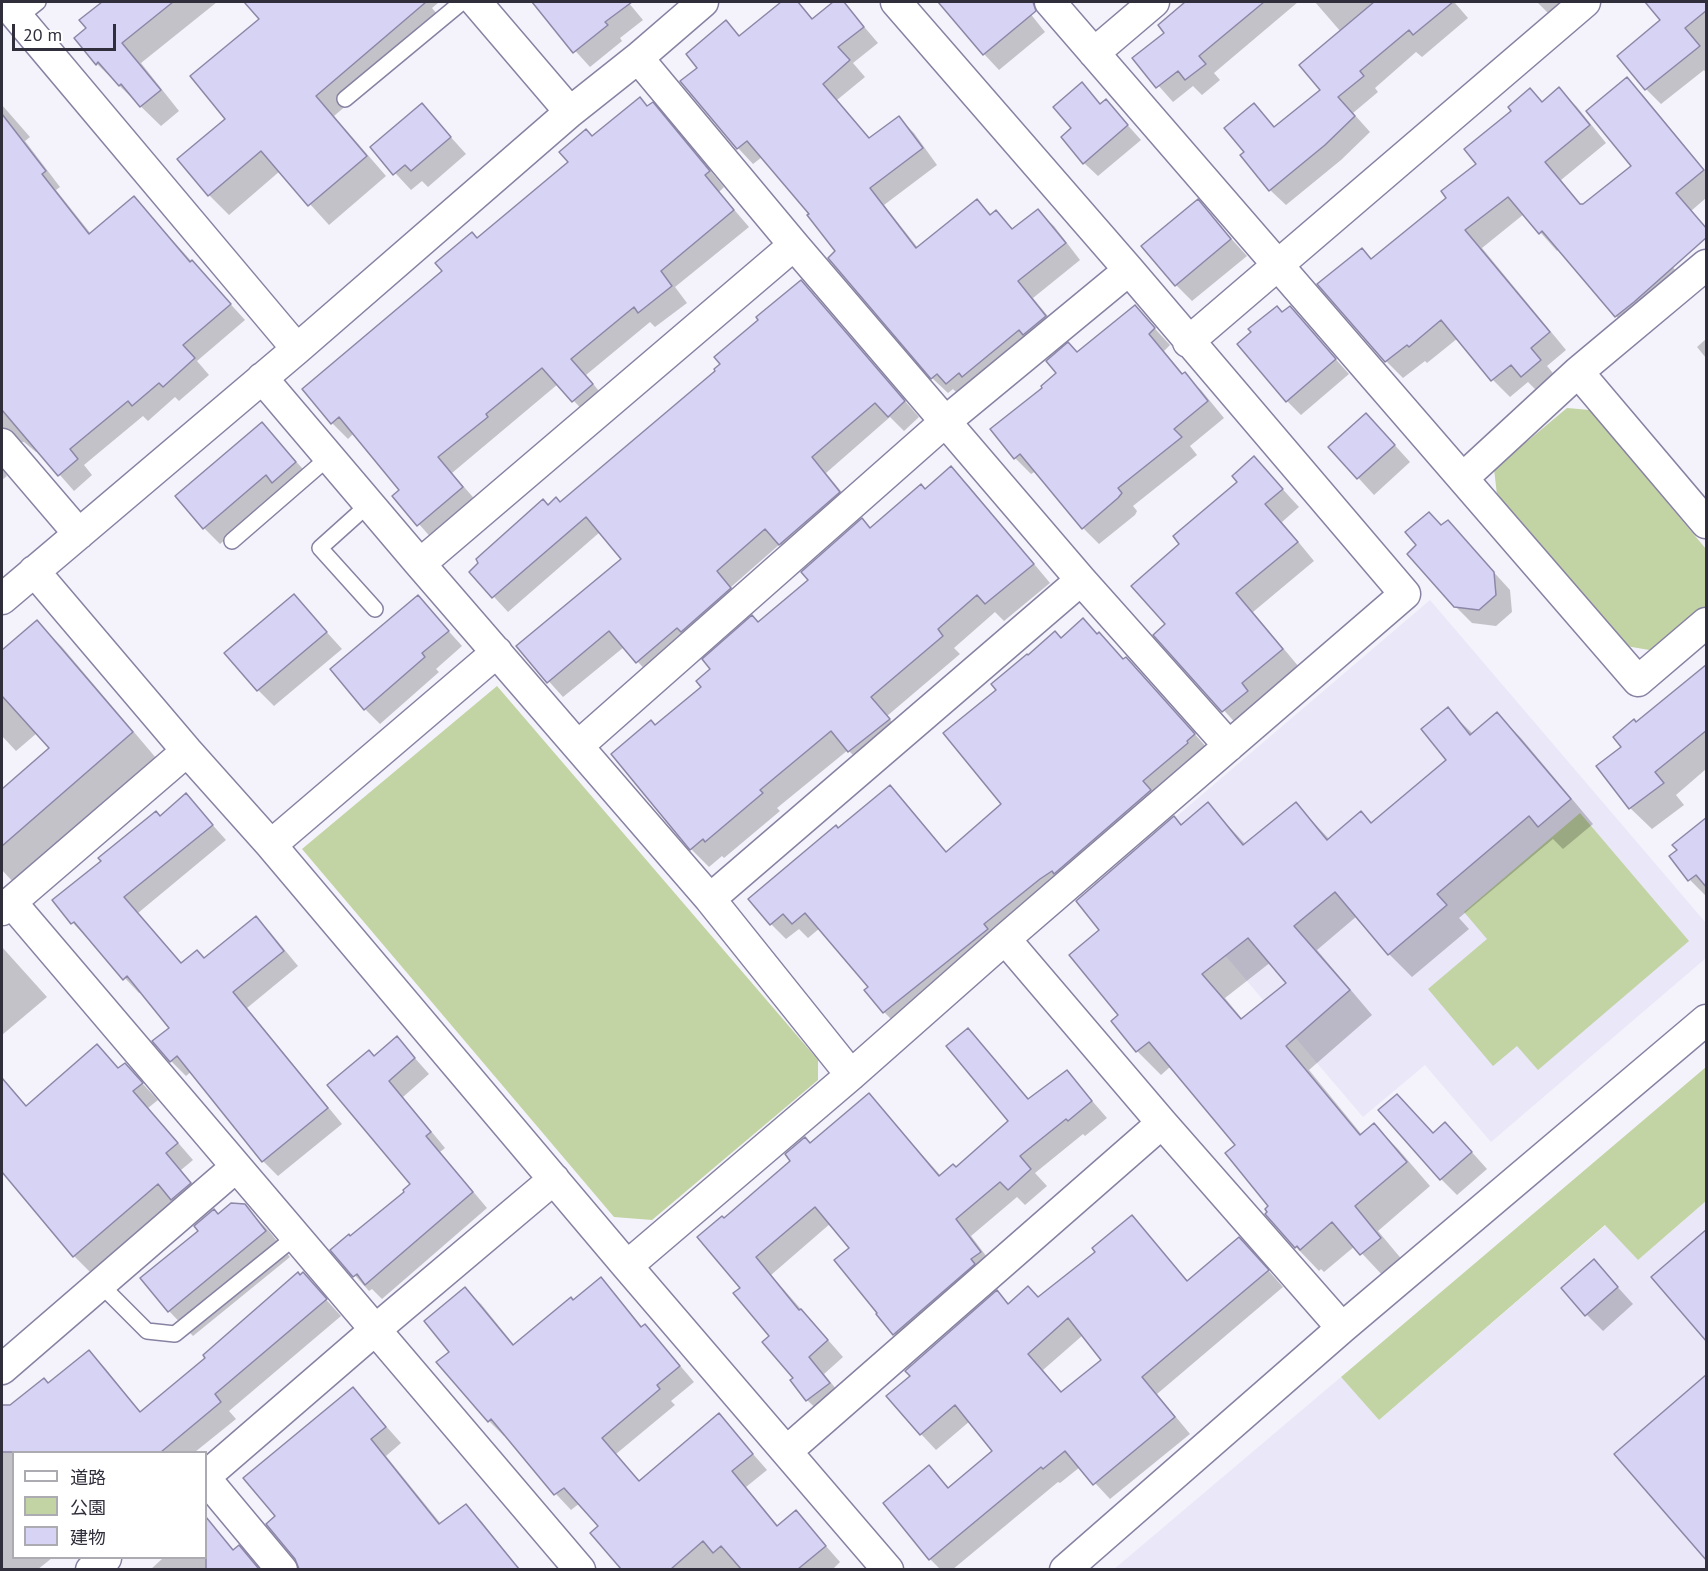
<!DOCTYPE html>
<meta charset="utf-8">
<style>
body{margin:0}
#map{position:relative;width:1708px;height:1571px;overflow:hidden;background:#f4f3fb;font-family:"PT Sans","Noto Sans JP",sans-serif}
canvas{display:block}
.frame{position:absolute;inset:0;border:3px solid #302e3b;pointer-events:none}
.legend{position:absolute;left:12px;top:1451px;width:195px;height:108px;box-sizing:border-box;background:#fff;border:2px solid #acabb1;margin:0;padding:8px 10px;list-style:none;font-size:18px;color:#302e3b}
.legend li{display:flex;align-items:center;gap:12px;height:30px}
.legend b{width:30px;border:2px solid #acabb1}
.scale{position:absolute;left:12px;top:24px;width:104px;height:27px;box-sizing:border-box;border:3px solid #302e3b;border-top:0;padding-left:8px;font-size:18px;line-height:21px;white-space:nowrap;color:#302e3b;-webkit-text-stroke:4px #fff;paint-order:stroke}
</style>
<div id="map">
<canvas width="1708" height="1571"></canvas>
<div class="frame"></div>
<ul class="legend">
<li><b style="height:8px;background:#fff"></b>道路</li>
<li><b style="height:16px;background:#c2d4a3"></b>公園</li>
<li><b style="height:16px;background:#d7d3f5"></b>建物</li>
</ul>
<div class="scale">20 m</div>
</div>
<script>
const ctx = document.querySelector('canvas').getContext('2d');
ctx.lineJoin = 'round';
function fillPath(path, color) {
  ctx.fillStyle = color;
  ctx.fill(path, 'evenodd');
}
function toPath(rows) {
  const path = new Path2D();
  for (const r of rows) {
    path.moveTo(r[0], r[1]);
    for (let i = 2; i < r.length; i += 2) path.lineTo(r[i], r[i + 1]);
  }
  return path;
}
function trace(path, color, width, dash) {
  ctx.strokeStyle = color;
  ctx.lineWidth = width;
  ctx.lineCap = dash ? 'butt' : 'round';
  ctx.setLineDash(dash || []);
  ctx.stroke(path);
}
fillPath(toPath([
 [1430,600,1706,923,1706,958,1491,1142,1425,1065,1363,1117,1136,851],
 [1706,1201,1706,1569,1113,1570,1341,1377,1379,1420,1606,1225,1638,1260]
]), '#e9e7f8');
fillPath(toPath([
 [1567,408,1590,410,1706,549,1706,609,1655,651,1626,646,1497,495,1494,469],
 [497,686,818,1060,818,1080,652,1220,614,1217,302,849],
 [1580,813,1689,941,1538,1070,1517,1046,1493,1066,1428,989,1487,939,1464,912],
 [1706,1067,1706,1201,1638,1260,1605,1225,1379,1420,1341,1377]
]), '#c2d4a3');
fillPath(toPath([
 [104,2,217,2,141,63,179,111,161,126,97,64,88,28,81,20],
 [246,2,299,2,315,20,338,2,438,3,432,8,444,22,334,116,386,176,329,225,280,171,229,215,209,195,180,160,227,120,261,20],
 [531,2,628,2,643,20,620,38,622,41,590,67],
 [783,2,797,2,813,19,835,2,843,2,878,43,853,63,865,77,837,100,870,139,899,118,914,133,937,165,884,205,918,248,977,201,992,215,996,212,1014,230,1038,211,1054,226,1080,260,1033,298,1061,332,963,399,953,389,948,393,932,378,811,214,762,157,753,164,738,148,726,22,741,37],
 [940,2,1021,2,1045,32,999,70,984,54],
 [1199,2,1298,2,1214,73,1220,80,1202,95,1193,86,1173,102,1134,58,1166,33],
 [1315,2,1457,2,1455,3,1468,18,1422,57,1416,52,1375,88,1378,92,1353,113,1370,132,1341,160,1286,205,1270,190,1246,152,1254,105,1275,128,1322,90,1341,32],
 [1537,2,1573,2,1553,18],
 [1647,2,1706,2,1706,73,1704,70,1661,104,1646,89,1662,21],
 [1627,79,1643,95,1706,172,1706,198,1691,211,1675,194],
 [1082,84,1101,105,1106,101,1141,140,1098,176,1084,163,1073,129],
 [1559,89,1577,107,1606,143,1561,180,1582,206,1623,205,1688,286,1633,333,1616,316,1559,249,1557,251,1524,214,1482,248,1566,350,1547,366,1557,378,1539,393,1528,382,1510,397,1493,380,1458,338,1427,363,1425,361,1403,378,1386,361,1372,260,1448,198,1478,164],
 [652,104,668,120,724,187,719,192,749,227,675,287,687,303,655,327,650,322,586,375,607,401,589,417,558,384,452,473,478,503,434,541,394,496,401,491,354,433,348,439,332,423,444,271,478,239,570,162,592,137],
 [2,105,30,137,25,141,60,187,56,190,91,234,134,198,245,320,197,361,209,375,179,401,175,397,148,421,143,416,84,465,92,475,74,491,38,450,36,452,24,442,15,442,2,452],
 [422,105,466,154,428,187,422,181,411,190,372,148],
 [1197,201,1247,256,1192,301,1176,285],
 [801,282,919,417,904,431,890,417,826,473,854,507,795,559,780,544,731,587,745,604,652,677,624,647,563,697,518,647,623,559,600,532,508,612,471,572,548,506,561,504,717,371,760,320],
 [1135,307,1170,345,1164,351,1183,374,1201,390,1224,418,1190,446,1197,455,1133,506,1137,511,1135,515,1099,544,1083,528,1036,471,1031,474,1015,458,1044,388,1078,354],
 [1290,308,1349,374,1301,415,1287,401,1283,314],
 [1706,339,1706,358,1697,347],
 [262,424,312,479,283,491,220,544,204,528],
 [1382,431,1410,462,1374,495,1330,447],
 [1254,458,1299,507,1282,522,1314,561,1253,612,1299,667,1241,729,1155,635,1167,624,1181,544,1239,482],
 [2,466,7,476,2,480],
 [951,468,969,486,1050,583,1004,621,995,612,954,648,960,654,887,716,906,738,867,769,848,750,777,808,780,811,724,858,722,856,709,867,691,849,656,727,703,687,759,624,871,529,926,490],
 [1448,522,1510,590,1512,612,1496,626,1472,623,1455,606,1441,527],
 [294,596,342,649,274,706,258,690],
 [418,597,462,646,436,669,439,672,380,724,365,709],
 [37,622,62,647,156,758,13,882,2,870,2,791,51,749,37,733,16,751,2,736,2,652],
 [1099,634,1124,660,1126,659,1141,674,1209,750,899,1027,884,1012,870,987,820,928,808,938,799,929,786,939,771,924,839,829,890,787,905,802,947,853,1003,805,1061,639],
 [1706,666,1706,769,1676,795,1684,805,1652,829,1630,808,1637,724],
 [1447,709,1473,734,1497,714,1521,738,1593,824,1563,849,1553,839,1459,918,1469,929,1412,977,1389,954,1357,916,1317,950,1372,1015,1309,1070,1362,1135,1374,1125,1398,1149,1430,1186,1378,1231,1404,1262,1385,1278,1355,1246,1324,1272,1321,1269,1319,1271,1296,1247,1267,1215,1271,1206,1237,1145,1171,1066,1161,1075,1137,1051,1113,1021,1120,1015,1101,930,1181,826,1208,804,1246,845,1296,804,1330,840,1372,824,1448,760],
 [1271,962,1288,983,1243,1020,1225,998],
 [186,795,226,840,138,913,182,964,204,959,256,918,270,932,298,966,247,1008,342,1124,278,1176,263,1161,192,1071,186,1076,171,1061,172,1028,142,991,139,993,73,923,160,818],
 [1706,819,1706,896,1690,880,1671,857],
 [2,947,47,997,2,1035],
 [968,1030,1030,1100,1067,1072,1107,1118,1085,1136,1083,1134,1035,1173,1047,1186,1025,1205,1017,1197,971,1236,996,1269,910,1350,878,1314,852,1248,831,1223,771,1275,843,1357,824,1374,845,1400,824,1416,807,1400,792,1380,795,1379,742,1288,724,1220,869,1095,941,1176,956,1168,1010,1121],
 [397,1038,429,1074,403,1097,445,1148,440,1152,487,1208,382,1299,372,1289,369,1291,332,1250,350,1238,406,1192,412,1185,374,1058],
 [97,1046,119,1069,125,1065,158,1100,148,1108,193,1160,181,1170,206,1200,188,1215,174,1200,90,1272,74,1256,2,1170,2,1077,27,1107],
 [1434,1135,1461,1140,1487,1169,1457,1195,1441,1179],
 [244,1206,269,1231,290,1257,193,1336,169,1311,218,1216],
 [1132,1217,1188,1281,1254,1254,1283,1287,1157,1394,1190,1434,1110,1499,1080,1467,1060,1483,1058,1482,952,1570,941,1570,930,1559,929,1467,949,1488,994,1452,970,1421,936,1450,921,1434,912,1376,997,1292,1009,1305,1039,1299,1097,1252],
 [1083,1335,1103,1360,1062,1393,1043,1370],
 [1594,1261,1633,1304,1603,1331,1586,1314],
 [303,1274,341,1316,229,1411,236,1419,195,1452,14,1452,14,1558,52,1558,37,1570,2,1570,2,1413,44,1380,49,1385,89,1352,105,1368,141,1413],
 [601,1279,616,1295,643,1328,645,1327,660,1342,694,1382,671,1401,675,1405,616,1454,640,1482,719,1415,767,1470,746,1487,779,1527,796,1512,840,1562,832,1570,623,1570,592,1534,600,1526,580,1503,571,1510,556,1494,506,1435,504,1436,489,1421,451,1352,465,1289,481,1304,515,1346],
 [353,1389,401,1443,386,1456,441,1524,466,1506,482,1522,520,1570,300,1570,277,1516],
 [206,1519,234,1551,239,1547,260,1570,150,1570,163,1558,206,1558]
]), '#0003');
const building = toPath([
 [102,2,173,2,122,43,161,90,140,107,121,84,119,86,98,62,96,65,74,38,86,28,79,20,102,2],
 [244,2,426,2,316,96,367,156,308,206,261,151,208,196,177,159,225,119,190,76,259,19,244,2],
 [532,2,632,2,605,22,608,25,573,53,532,2],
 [781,2,798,2,812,19,833,2,844,2,864,27,838,47,850,60,823,84,869,138,899,116,923,148,870,188,916,248,977,199,990,215,996,210,1012,229,1038,209,1066,243,1018,281,1046,316,1023,335,1019,330,962,377,959,373,946,384,937,374,931,379,828,258,835,251,807,215,809,214,747,141,737,149,680,81,697,68,686,54,726,20,739,36,781,2],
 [938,2,1033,2,1036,11,983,55,938,2],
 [1185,2,1264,2,1199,56,1206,64,1185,80,1178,71,1156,88,1132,58,1164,33,1158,25,1185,2],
 [1374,2,1453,2,1413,35,1409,30,1360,71,1364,76,1338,97,1355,116,1325,145,1269,191,1240,155,1244,152,1224,128,1254,103,1274,127,1320,90,1299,65,1374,2],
 [1645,2,1707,2,1707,10,1685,28,1700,46,1645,90,1617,56,1660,20,1645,2],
 [1627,77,1704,170,1676,193,1707,229,1707,237,1634,302,1615,317,1542,231,1539,234,1508,197,1465,230,1550,332,1531,348,1541,360,1521,377,1511,365,1491,381,1441,320,1409,347,1407,345,1385,362,1317,284,1362,248,1371,259,1446,198,1441,191,1476,164,1464,149,1511,111,1508,107,1530,88,1542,102,1559,87,1590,125,1545,162,1580,204,1583,204,1631,166,1586,111,1627,77],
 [1082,82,1100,104,1106,99,1128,125,1083,164,1061,137,1071,128,1053,107,1082,82],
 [640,97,647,106,653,102,710,171,705,175,734,210,661,271,672,286,638,313,634,307,571,359,593,384,572,402,542,368,486,414,488,417,438,457,463,487,417,526,392,496,399,490,339,417,331,424,302,389,442,271,435,263,472,232,477,238,568,162,559,152,586,129,592,136,640,97],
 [422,103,451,137,411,171,405,165,393,175,370,147,422,103],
 [2,114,46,171,42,174,89,234,134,196,190,262,192,260,231,304,183,345,195,358,163,387,159,383,132,406,128,401,70,449,78,459,58,476,2,410,2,114],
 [1198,199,1231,239,1175,286,1141,246,1198,199],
 [801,280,905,401,888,417,875,403,812,457,840,492,779,545,765,529,717,571,731,588,681,632,677,628,636,663,609,631,547,683,516,646,621,559,586,517,492,598,469,572,478,563,476,559,543,499,548,505,556,497,560,502,715,371,714,369,720,364,714,357,758,320,756,317,801,280],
 [1135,305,1155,328,1149,334,1182,374,1185,372,1208,401,1174,429,1182,437,1118,488,1122,493,1118,498,1082,529,1020,454,1014,459,990,429,1042,388,1041,386,1056,373,1046,361,1068,342,1077,352,1135,305],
 [1277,306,1282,312,1290,306,1336,359,1286,402,1237,344,1251,332,1248,329,1277,306],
 [1366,413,1395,445,1357,479,1328,447,1366,413],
 [262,422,296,462,272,483,266,475,203,529,175,496,262,422],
 [1254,456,1283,489,1265,504,1298,542,1236,593,1283,649,1242,683,1248,691,1222,712,1153,635,1165,624,1131,586,1179,544,1173,536,1237,482,1232,476,1254,456],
 [951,466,1034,564,985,604,977,595,938,629,943,636,871,697,890,719,848,752,831,731,760,790,763,793,705,842,703,839,690,850,611,754,651,720,655,725,701,687,696,681,710,669,702,659,752,615,758,622,808,580,801,572,862,518,870,528,921,484,925,489,951,466],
 [1429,512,1441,525,1448,520,1494,572,1496,595,1479,610,1454,607,1407,554,1416,545,1405,532,1429,512],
 [294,594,327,632,257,691,224,653,294,594],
 [418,595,449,631,422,653,425,657,364,710,330,669,418,595],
 [1083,618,1097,634,1099,632,1123,659,1126,657,1195,734,1187,741,1188,743,1143,781,1151,790,1054,874,1052,871,1040,879,984,924,988,929,883,1013,864,990,868,987,805,913,792,924,783,914,770,925,748,899,836,825,838,828,890,785,946,852,1001,804,943,733,996,690,991,684,1027,654,1028,655,1055,631,1061,638,1083,618],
 [37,620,133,732,2,846,2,789,49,748,2,696,2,650,37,620],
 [1707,664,1707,730,1655,772,1664,783,1629,809,1596,766,1621,747,1613,737,1634,719,1636,722,1707,664],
 [1448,707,1470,735,1497,712,1571,799,1538,827,1529,816,1437,894,1447,905,1388,955,1335,892,1294,926,1350,990,1286,1046,1360,1135,1374,1123,1407,1162,1355,1206,1381,1238,1360,1255,1332,1222,1300,1250,1297,1246,1295,1248,1265,1214,1267,1212,1265,1209,1268,1206,1225,1153,1235,1145,1149,1042,1136,1052,1111,1021,1118,1015,1069,955,1099,930,1076,901,1174,816,1181,825,1208,802,1243,845,1296,802,1327,840,1361,811,1371,823,1446,760,1421,729,1448,707],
 [1248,938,1286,983,1241,1019,1202,974,1248,938],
 [186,793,213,825,124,897,181,963,197,950,204,958,256,916,284,951,233,992,328,1108,262,1162,177,1056,170,1062,152,1041,169,1028,127,976,123,980,74,922,71,924,52,900,101,861,98,858,156,811,160,816,186,793],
 [1707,817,1707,888,1696,875,1688,881,1669,856,1677,850,1672,845,1707,817],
 [968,1028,1028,1099,1067,1070,1092,1101,1068,1121,1066,1119,1020,1156,1031,1169,1008,1190,1000,1182,956,1219,981,1252,971,1259,975,1264,893,1335,876,1314,877,1313,834,1260,849,1248,815,1207,756,1257,799,1310,801,1309,828,1340,809,1357,830,1383,806,1401,790,1380,793,1378,762,1342,769,1336,733,1293,740,1288,697,1237,722,1216,724,1218,790,1161,785,1154,805,1137,810,1143,869,1093,939,1176,953,1164,956,1167,1008,1121,946,1046,968,1028],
 [397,1036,415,1058,389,1081,431,1132,426,1136,473,1192,365,1285,357,1274,353,1277,330,1250,349,1234,350,1236,404,1192,403,1190,410,1184,327,1085,369,1050,374,1056,397,1036],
 [97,1044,118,1068,125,1063,143,1083,133,1091,178,1143,166,1153,191,1183,171,1200,158,1184,73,1257,2,1172,2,1078,26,1106,97,1044],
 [1397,1094,1433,1133,1445,1122,1472,1152,1440,1180,1378,1110,1397,1094],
 [231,1203,245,1204,266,1231,168,1312,140,1278,198,1231,194,1226,214,1209,218,1214,231,1203],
 [1132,1215,1187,1281,1239,1237,1269,1270,1142,1377,1175,1417,1093,1485,1065,1451,1043,1469,1041,1467,929,1560,883,1503,929,1465,948,1488,992,1451,955,1405,920,1435,886,1396,910,1376,905,1371,997,1290,1008,1304,1028,1286,1038,1297,1095,1252,1092,1248,1132,1215],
 [1068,1318,1101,1360,1061,1392,1028,1354,1068,1318],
 [1707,1229,1707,1342,1651,1277,1707,1229],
 [1594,1259,1618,1287,1585,1316,1561,1288,1594,1259],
 [298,1272,300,1275,303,1272,327,1299,215,1394,221,1402,161,1452,2,1452,2,1405,10,1405,44,1378,48,1383,89,1350,140,1412,205,1358,203,1355,298,1272],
 [601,1277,641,1327,645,1324,680,1366,657,1385,660,1389,602,1438,639,1481,719,1413,753,1454,732,1471,777,1526,796,1510,826,1546,798,1569,741,1569,721,1546,713,1553,703,1541,671,1569,621,1569,590,1533,598,1526,564,1488,554,1495,491,1419,488,1422,436,1362,449,1352,424,1321,465,1287,513,1345,571,1297,573,1300,601,1277],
 [1707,1374,1707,1561,1614,1454,1707,1374],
 [353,1387,386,1427,371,1439,439,1524,466,1504,519,1569,299,1569,295,1559,266,1524,275,1516,243,1478,353,1387],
 [206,1517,233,1550,239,1545,259,1569,206,1569,206,1517]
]);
fillPath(building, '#d7d3f5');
trace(building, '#8c87a7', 1.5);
const service = toPath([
 [18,18,38,2],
 [345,99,462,2],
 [369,504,320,548,375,609],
 [232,541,329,457],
 [100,1284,147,1331,175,1334,295,1237]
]);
const minor = toPath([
 [5,2,297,349],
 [476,2,570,112],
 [1050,2,1638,681,1706,623],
 [1094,53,1154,2],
 [638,58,794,245,1081,580,1229,746],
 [1188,342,1585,2],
 [1578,372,1706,523],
 [262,378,420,564,710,899,851,1075],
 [2,444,79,534],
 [1463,478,1578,372,1706,265],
 [420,564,794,245],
 [34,571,187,751,271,845,627,1266,888,1570],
 [2,599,297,349,570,112,638,58,703,2],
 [578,746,946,421,1129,270],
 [271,845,497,652],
 [710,899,1081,580],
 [11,902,580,1570],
 [2,910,187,751],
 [1005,939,1162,1123,1342,1328],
 [627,1266,851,1075,1005,939,1405,594,1129,270,896,2],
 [2,1369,236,1167],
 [787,1451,1162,1123],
 [206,1476,375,1330,554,1179],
 [206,1479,282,1570],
 [91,1570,106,1558],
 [1065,1570,1342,1328,1706,1020]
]);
trace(service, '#8782a2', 18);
trace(minor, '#8782a2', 33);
trace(service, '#fff', 15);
trace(minor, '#fff', 30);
</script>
